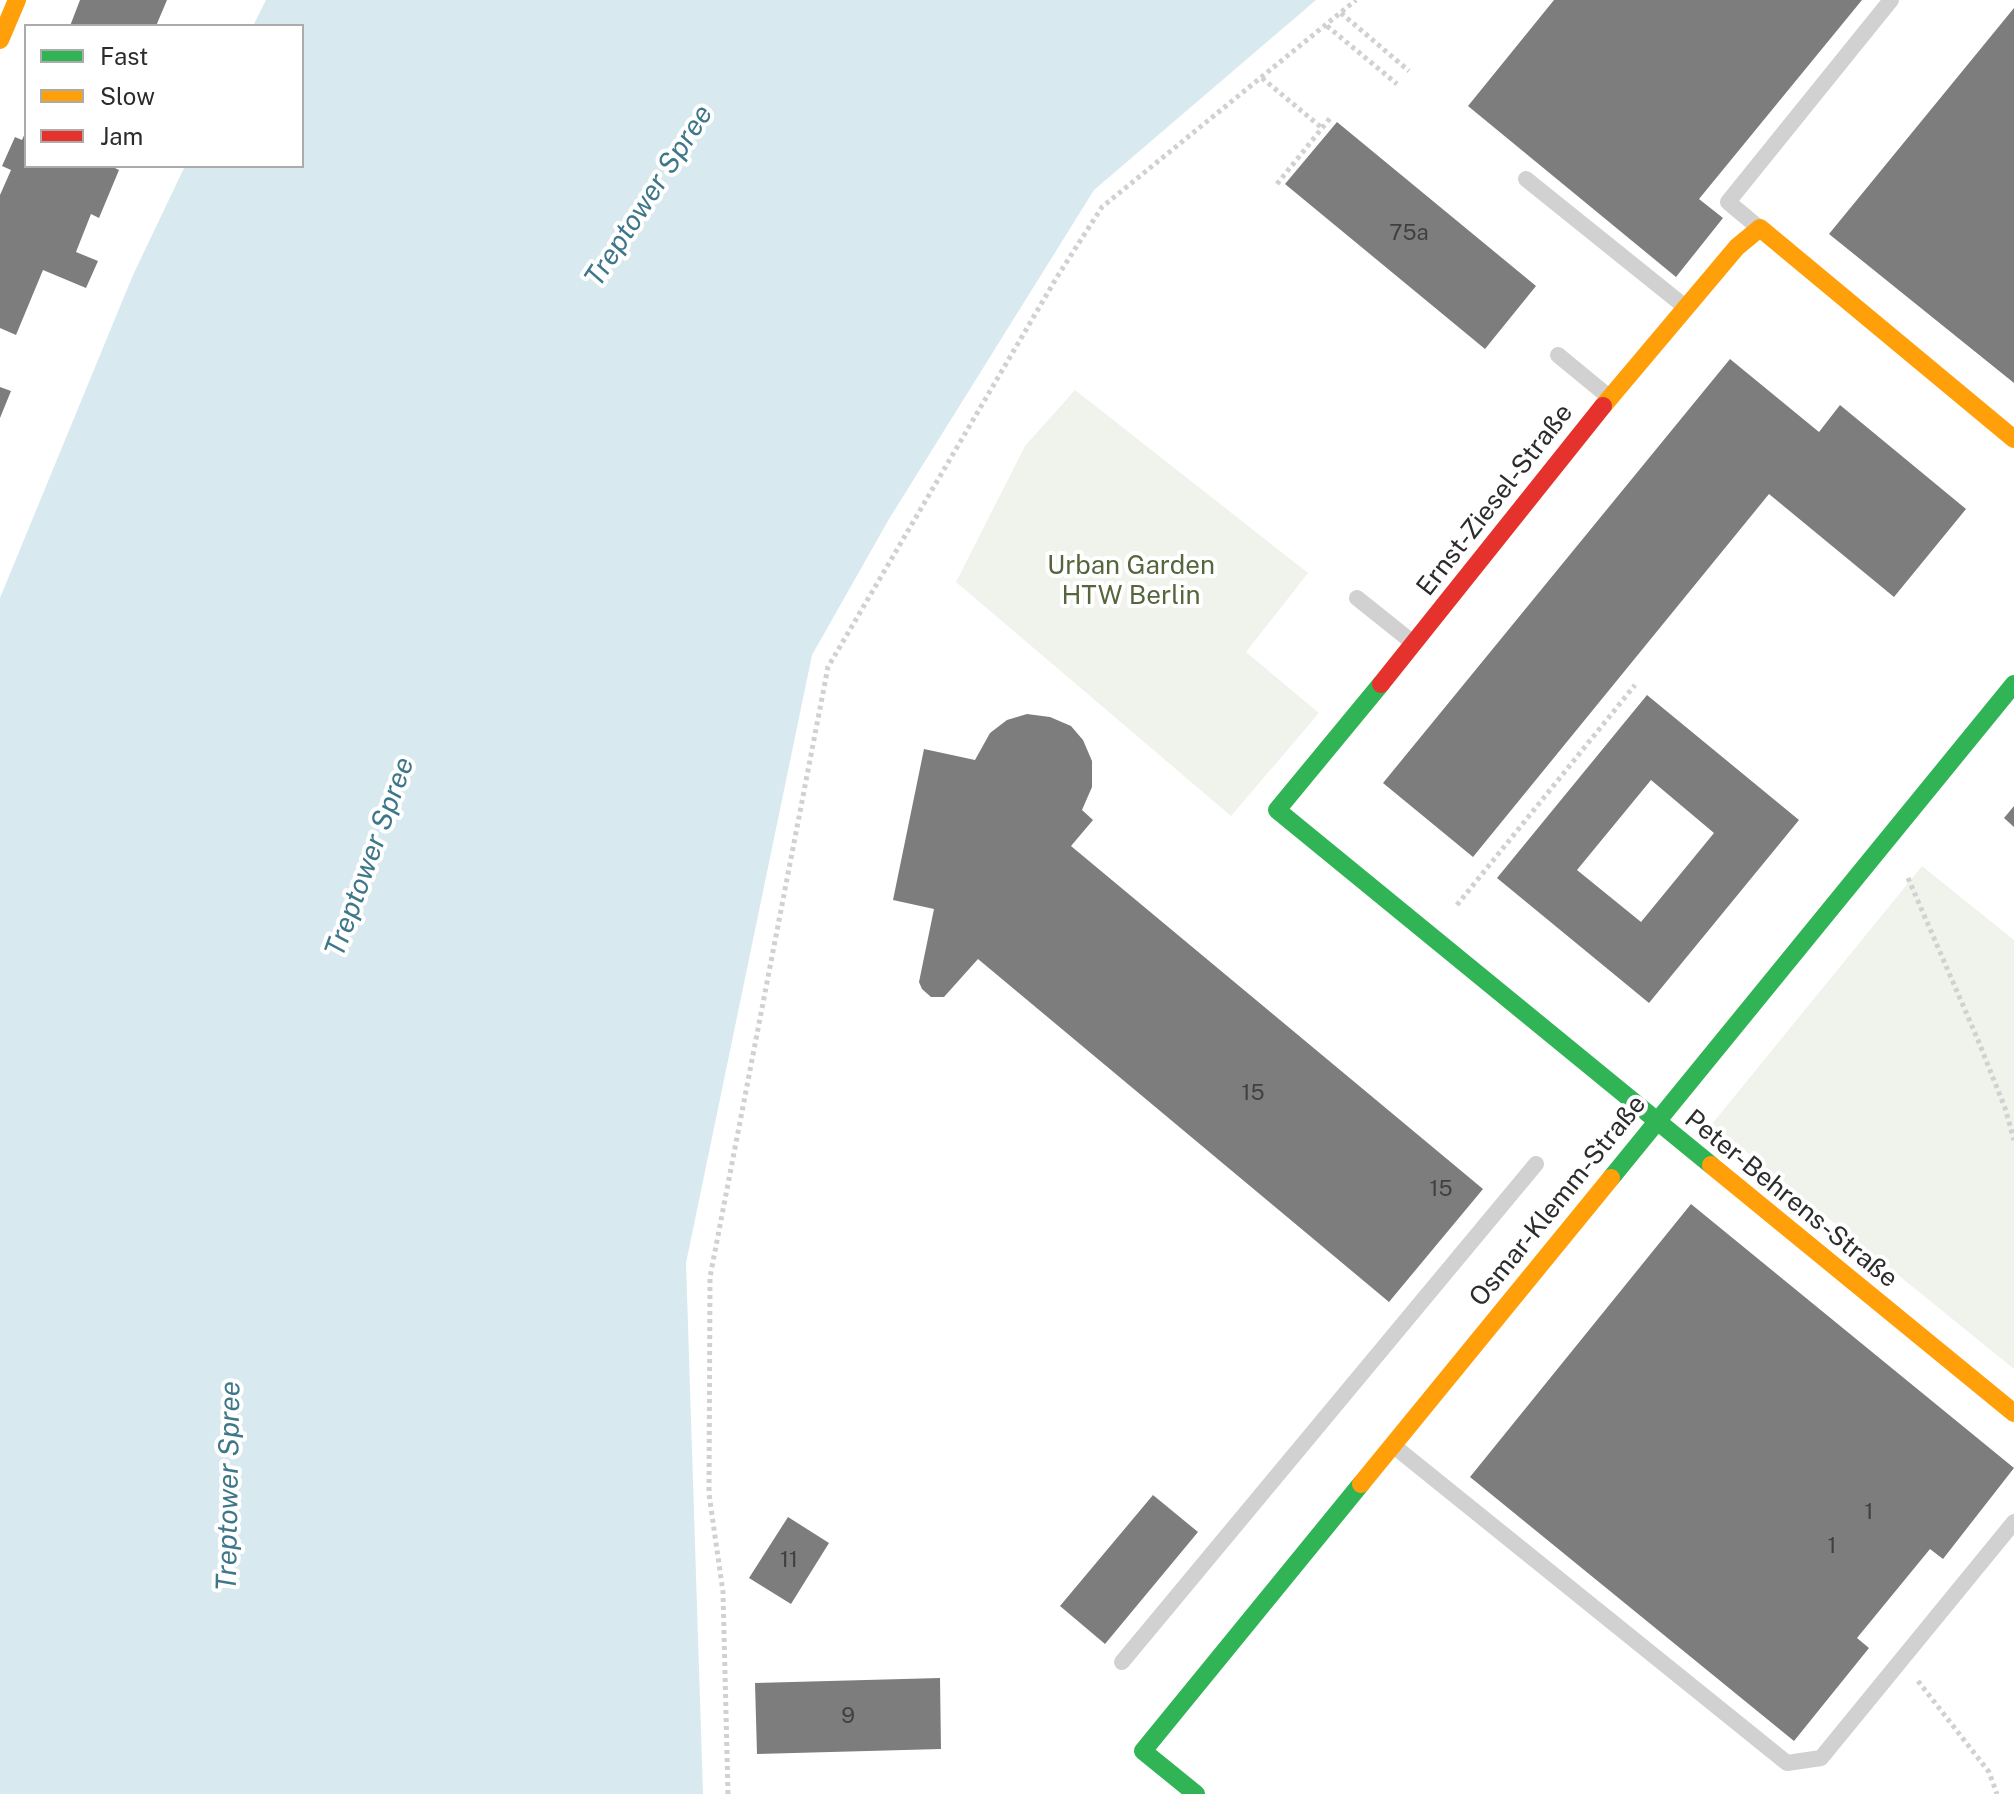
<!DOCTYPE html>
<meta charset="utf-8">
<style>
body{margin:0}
#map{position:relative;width:2014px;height:1794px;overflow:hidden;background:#fff;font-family:"Public Sans",sans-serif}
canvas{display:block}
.legend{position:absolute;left:24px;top:24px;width:280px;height:144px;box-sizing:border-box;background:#fff;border:2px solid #ababab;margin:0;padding:10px 14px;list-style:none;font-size:24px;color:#2c2c2c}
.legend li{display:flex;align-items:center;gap:16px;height:40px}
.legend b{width:40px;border:2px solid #ababab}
</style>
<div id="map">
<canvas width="2014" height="1794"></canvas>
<ul class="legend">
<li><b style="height:10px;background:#30b455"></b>Fast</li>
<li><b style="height:10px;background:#ff9f0a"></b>Slow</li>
<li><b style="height:10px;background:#e5322d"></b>Jam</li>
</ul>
</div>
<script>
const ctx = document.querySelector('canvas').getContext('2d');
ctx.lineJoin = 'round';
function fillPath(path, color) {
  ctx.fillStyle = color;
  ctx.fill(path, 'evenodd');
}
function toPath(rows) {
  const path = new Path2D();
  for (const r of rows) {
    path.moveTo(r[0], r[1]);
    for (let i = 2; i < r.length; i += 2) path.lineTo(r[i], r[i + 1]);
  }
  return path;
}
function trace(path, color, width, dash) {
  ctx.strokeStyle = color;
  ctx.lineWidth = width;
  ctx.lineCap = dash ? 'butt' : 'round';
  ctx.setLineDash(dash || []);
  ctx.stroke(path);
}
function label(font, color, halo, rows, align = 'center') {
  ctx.font = font + ' "Public Sans",sans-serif';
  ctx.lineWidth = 8;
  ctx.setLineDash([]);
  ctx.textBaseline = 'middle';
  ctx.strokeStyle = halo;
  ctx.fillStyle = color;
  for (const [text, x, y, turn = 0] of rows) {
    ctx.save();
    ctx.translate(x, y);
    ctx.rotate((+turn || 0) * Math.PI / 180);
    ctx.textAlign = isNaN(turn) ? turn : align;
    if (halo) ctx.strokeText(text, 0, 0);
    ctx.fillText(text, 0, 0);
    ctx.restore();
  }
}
fillPath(toPath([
 [1075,390,1308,573,1246,652,1319,713,1231,816,956,582,1025,446],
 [1922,866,2014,940,2014,1369,1712,1124]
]), '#f0f3eb');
fillPath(toPath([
 [266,0,1316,0,1094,190,889,519,812,655,686,1263,703,1794,0,1794,0,598,133,275,185,166,302,166,302,26,253,26]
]), '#d8e9f0');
fillPath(toPath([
 [80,0,167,0,156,26,70,26],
 [1554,0,1862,0,1699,199,1723,218,1676,277,1468,106],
 [2014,8,2014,383,1829,234],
 [1337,122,1536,286,1485,349,1285,184],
 [26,131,26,166,111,166,119,170,99,218,91,214,76,252,98,261,86,288,43,270,16,335,0,328,0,195,11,170,2,166,15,137,22,140],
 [1730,359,1819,432,1840,405,1966,509,1894,597,1769,494,1473,857,1383,783],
 [0,387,11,391,0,418],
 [1647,695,1799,820,1649,1003,1497,878],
 [1651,780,1714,833,1641,922,1577,870],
 [1027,714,1050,717,1071,726,1083,740,1092,761,1092,787,1082,810,1093,820,1071,846,1483,1189,1389,1302,978,959,944,997,931,997,922,989,919,982,934,909,893,900,924,749,975,760,990,733,1007,720],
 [2014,806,2014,827,2004,818],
 [1691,1204,2014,1468,1943,1559,1930,1549,1857,1638,1869,1648,1794,1741,1470,1477],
 [1153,1495,1198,1532,1105,1644,1060,1606],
 [788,1517,829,1543,791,1604,749,1578],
 [940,1678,941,1749,757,1754,755,1683]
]), '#7d7d7d');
trace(toPath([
 [1341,13,1409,71],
 [1327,26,1397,84],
 [1262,78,1322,128],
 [1277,184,1331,117],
 [1908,878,1978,1040,2005,1108,2014,1140],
 [1457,905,1635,685],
 [1918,1681,1989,1772,1997,1794],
 [728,1794,723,1592,709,1494,710,1277,828,667,1057,277,1102,207,1356,0]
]), '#d1d1d1', 5, [4, 4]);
trace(toPath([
 [1526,179,1684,306],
 [1758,227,1728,202,1891,0],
 [1558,355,1609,397],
 [1357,598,1412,642],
 [1395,1447,1787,1763,1821,1758,2014,1522],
 [1122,1662,1536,1164]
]), '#d1d1d1', 16);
trace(toPath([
 [1381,684,1277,810,1711,1165],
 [1611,1178,2014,684],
 [1196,1794,1143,1751,1361,1484]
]), '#30b455', 18);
trace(toPath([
 [0,40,17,0],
 [1603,406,1737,247,1760,228,2014,439],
 [1711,1165,2014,1413],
 [1361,1484,1611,1178]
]), '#ff9f0a', 18);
trace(toPath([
 [1381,684,1603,406]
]), '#e5322d', 18);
label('22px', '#404040', null, [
 ["75a",1409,233],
 ["15",1253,1093],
 ["15",1441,1189],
 ["1",1869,1512],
 ["1",1832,1546],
 ["11",789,1560],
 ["9",848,1716]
]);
label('26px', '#2c2c2c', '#fff', [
 ["Ernst-Ziesel-Straße",1495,500,-52],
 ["Peter-Behrens-Straße",1791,1199,39],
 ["Osmar-Klemm-Straße",1558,1201,-51]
]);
label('26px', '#55653c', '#fff', [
 ["Urban Garden",1131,566],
 ["HTW Berlin",1131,596]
]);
label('italic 28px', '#3f778a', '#fff', [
 ["Treptower Spree",649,196,-57],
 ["Treptower Spree",370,857,-70],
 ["Treptower Spree",229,1486,-89]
]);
</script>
